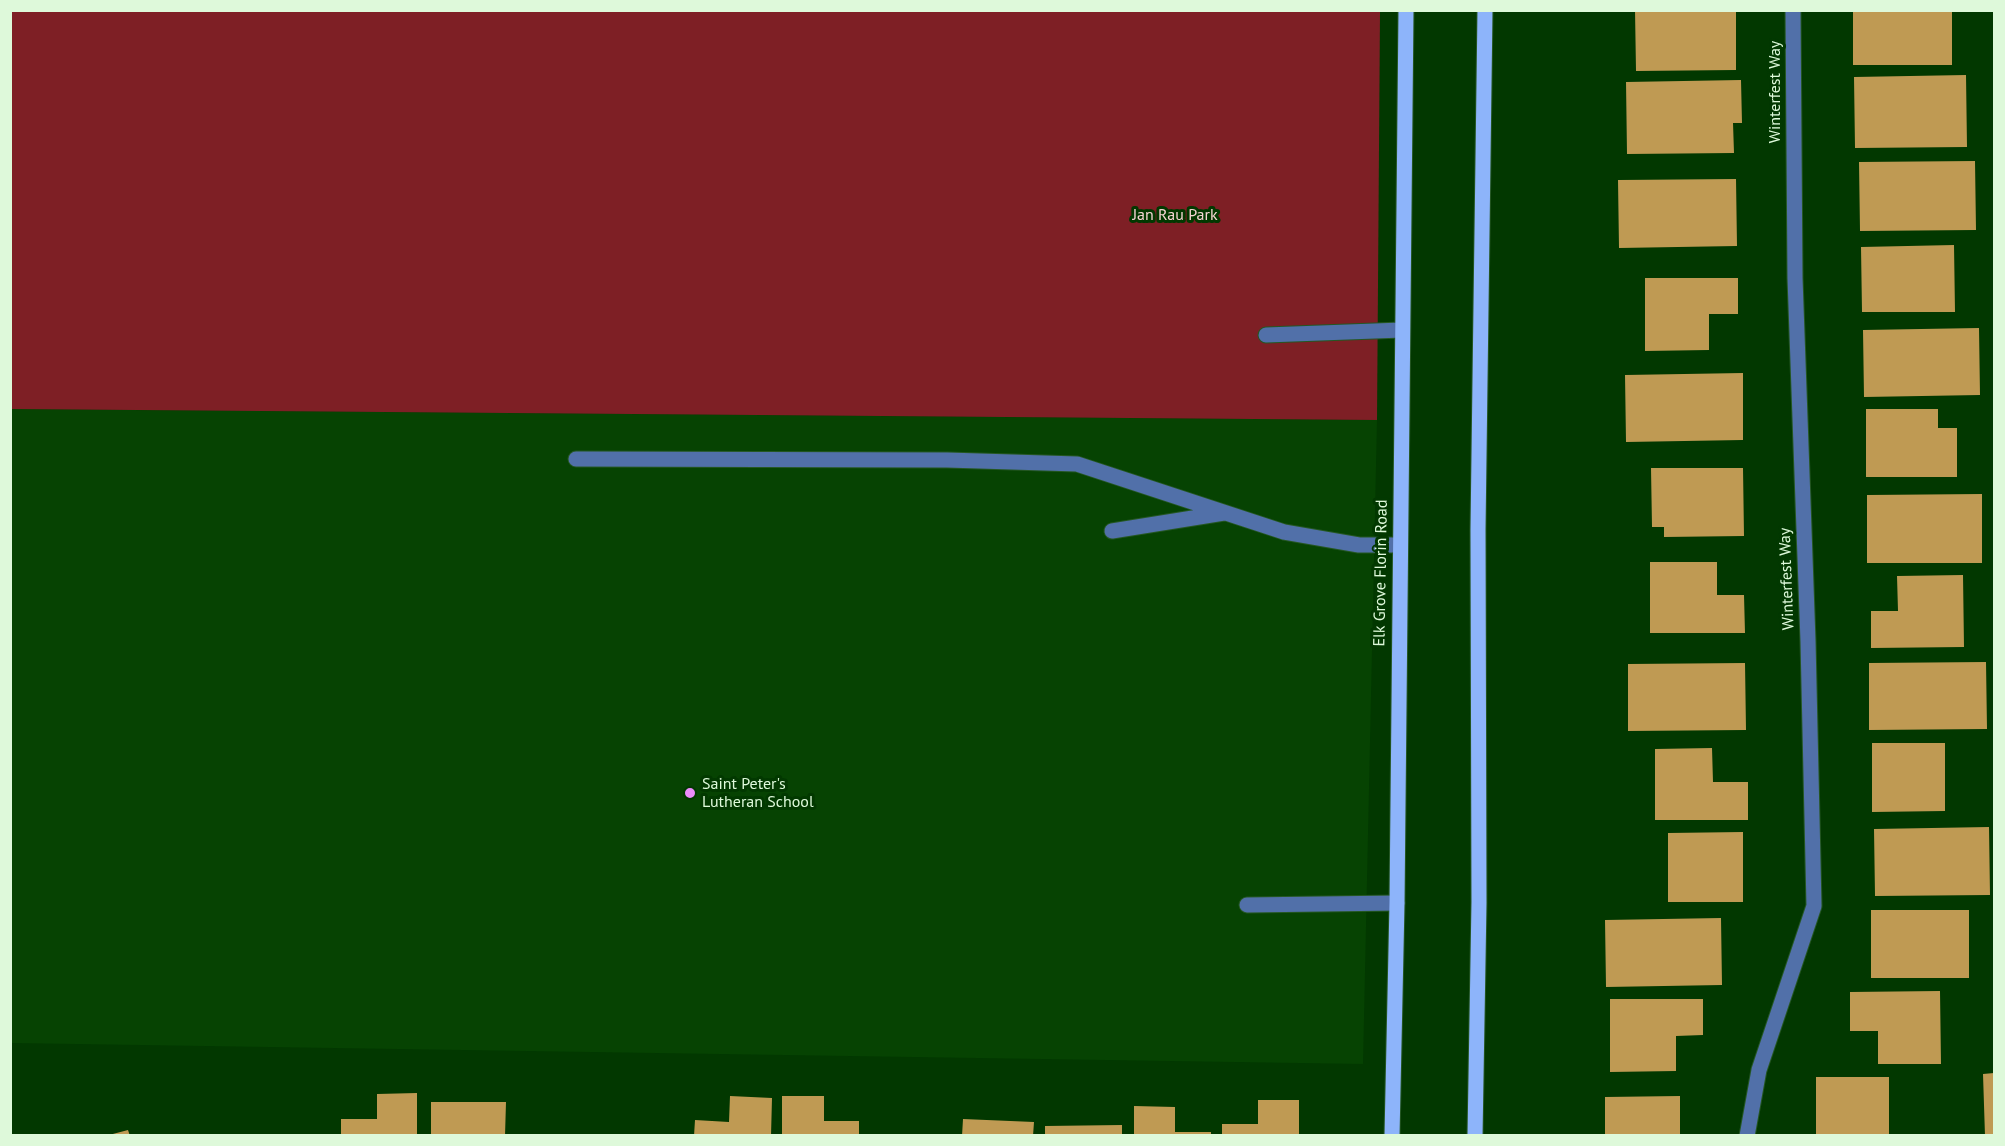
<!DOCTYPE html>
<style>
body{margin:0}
#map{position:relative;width:2005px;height:1146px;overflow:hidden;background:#023800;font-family:"PT Sans",sans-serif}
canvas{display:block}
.frame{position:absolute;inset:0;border:12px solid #def9da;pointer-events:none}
</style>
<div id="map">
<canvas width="2005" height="1146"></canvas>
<div class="frame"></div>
</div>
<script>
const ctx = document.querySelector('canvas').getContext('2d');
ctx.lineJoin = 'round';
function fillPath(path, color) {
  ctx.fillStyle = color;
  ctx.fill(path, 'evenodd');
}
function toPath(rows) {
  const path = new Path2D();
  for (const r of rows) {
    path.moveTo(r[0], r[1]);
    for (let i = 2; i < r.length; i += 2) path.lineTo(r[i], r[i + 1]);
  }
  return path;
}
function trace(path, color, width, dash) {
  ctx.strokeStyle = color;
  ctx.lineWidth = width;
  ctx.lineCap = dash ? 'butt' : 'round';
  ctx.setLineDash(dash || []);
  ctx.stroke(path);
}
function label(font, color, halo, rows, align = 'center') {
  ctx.font = font + ' "PT Sans",sans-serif';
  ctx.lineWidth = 6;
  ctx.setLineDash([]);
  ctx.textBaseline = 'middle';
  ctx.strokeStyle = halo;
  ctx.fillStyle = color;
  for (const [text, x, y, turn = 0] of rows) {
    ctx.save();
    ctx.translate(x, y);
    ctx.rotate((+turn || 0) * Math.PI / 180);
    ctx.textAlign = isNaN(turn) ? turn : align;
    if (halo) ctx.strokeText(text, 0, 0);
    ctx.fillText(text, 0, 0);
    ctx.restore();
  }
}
fillPath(toPath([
 [11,409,1377,420,1363,1064,11,1043]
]), '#064302');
fillPath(toPath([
 [11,11,1380,11,1377,420,11,409]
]), '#7e1f25');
fillPath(toPath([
 [1635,10,1736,10,1736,70,1636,71],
 [1853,10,1952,10,1952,65,1853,65],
 [1966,75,1967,147,1855,148,1854,77],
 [1741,80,1742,123,1733,123,1734,153,1627,154,1626,82],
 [1975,161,1976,230,1860,231,1859,162],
 [1736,179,1737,246,1619,248,1618,180],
 [1954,245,1955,312,1862,312,1861,247],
 [1645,278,1738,278,1738,314,1709,314,1709,350,1645,351],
 [1979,328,1980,395,1864,397,1863,330],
 [1743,373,1743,440,1626,442,1625,375],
 [1866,409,1938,409,1938,428,1957,428,1957,477,1866,477],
 [1651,468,1743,468,1744,536,1664,537,1664,527,1652,527],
 [1982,494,1982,563,1867,563,1867,495],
 [1650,562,1717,562,1717,595,1744,595,1745,633,1650,633],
 [1963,575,1964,647,1871,648,1871,611,1898,611,1897,576],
 [1986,662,1987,729,1869,730,1869,663],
 [1745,663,1746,730,1628,731,1628,664],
 [1872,743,1945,743,1945,811,1872,812],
 [1712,748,1713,782,1748,782,1748,820,1655,820,1655,749],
 [1989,827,1990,895,1875,896,1874,829],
 [1743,832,1743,902,1668,902,1668,833],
 [1871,910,1969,910,1969,978,1871,978],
 [1721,918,1722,985,1606,987,1605,920],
 [1940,991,1941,1064,1878,1064,1878,1031,1850,1031,1850,992],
 [1610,999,1703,999,1703,1035,1676,1036,1676,1071,1610,1072],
 [1994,1073,1994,1136,1985,1136,1983,1074],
 [1816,1077,1889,1077,1889,1136,1816,1136],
 [417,1093,417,1136,341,1136,341,1119,377,1119,377,1094],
 [730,1096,772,1098,771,1136,694,1136,695,1120,729,1122],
 [782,1096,824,1096,824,1121,859,1121,859,1136,782,1136],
 [1680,1096,1680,1136,1605,1136,1605,1097],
 [1258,1100,1299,1100,1299,1136,1222,1136,1222,1124,1258,1124],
 [431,1102,506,1102,505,1136,431,1136],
 [1134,1106,1175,1107,1175,1132,1211,1132,1211,1136,1134,1136],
 [963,1119,1034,1122,1033,1136,962,1136],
 [1122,1125,1122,1136,1045,1136,1045,1126],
 [128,1130,130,1136,109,1136,109,1135]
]), '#bf9a53');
const service = toPath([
 [1266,335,1402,330],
 [576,459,947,460,1077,464,1284,532,1359,545,1399,545],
 [1112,531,1224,513],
 [1247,905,1397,903]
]);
const minor = toPath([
 [1747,1136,1759,1070,1814,906,1808,641,1795,278,1793,10]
]);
const primary = toPath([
 [1392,1136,1397,903,1406,10],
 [1475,1136,1479,902,1478,529,1485,10]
]);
trace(service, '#255723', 17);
trace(minor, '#255723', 17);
trace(primary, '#255723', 17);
trace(service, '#5170a9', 15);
trace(minor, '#5170a9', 15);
trace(primary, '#8db4fa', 15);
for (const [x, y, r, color] of [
 [690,793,6,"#ec8cfb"]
]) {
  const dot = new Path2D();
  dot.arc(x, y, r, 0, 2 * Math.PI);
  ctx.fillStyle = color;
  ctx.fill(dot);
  trace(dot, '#023800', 2);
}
label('16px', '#def9da', '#023800', [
 ["Winterfest Way",1775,92,-90],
 ["Elk Grove Florin Road",1381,573,-89],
 ["Winterfest Way",1787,579,-92]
]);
label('16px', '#f6d5d3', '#023800', [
 ["Jan Rau Park",1175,215]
]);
label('16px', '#def9da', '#023800', [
 ["Saint Peter's",702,784],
 ["Lutheran School",702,802]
], 'left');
</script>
